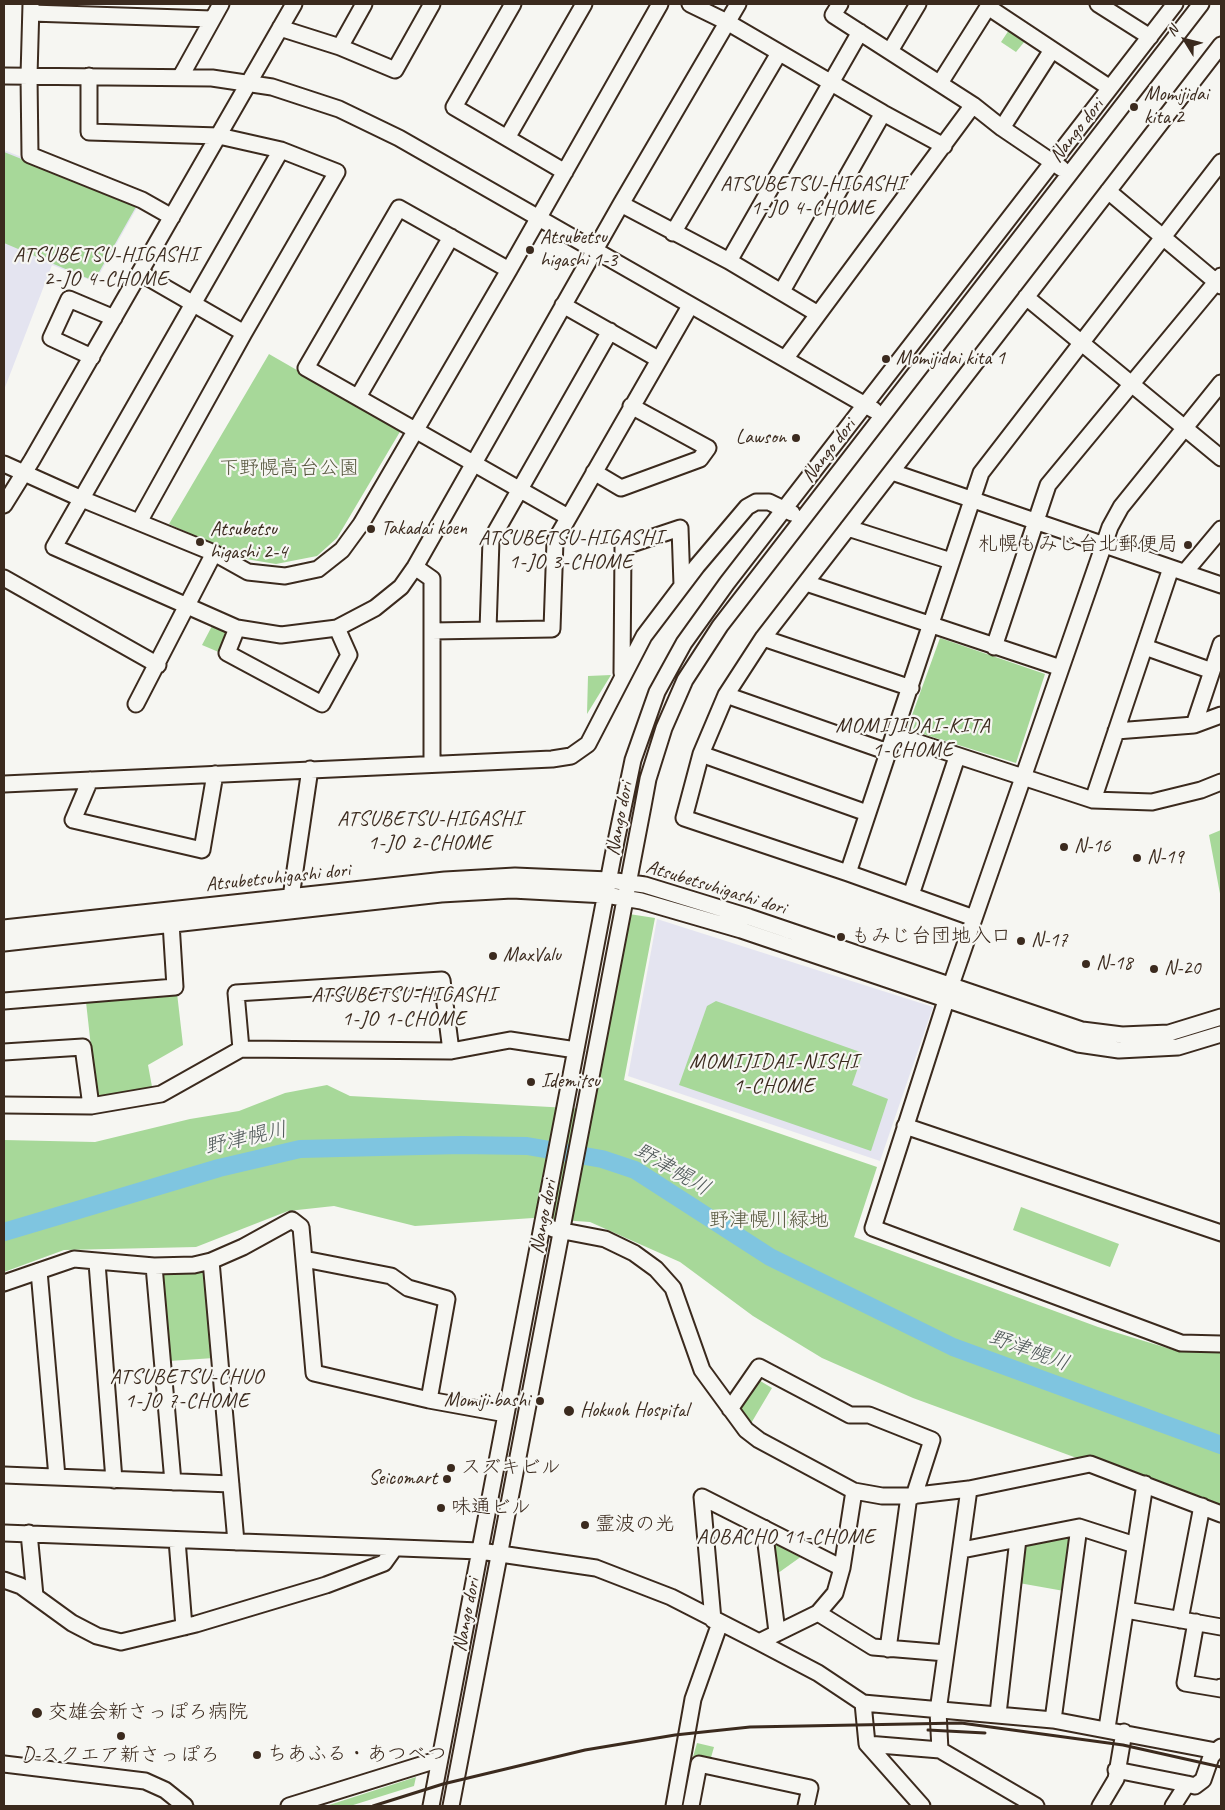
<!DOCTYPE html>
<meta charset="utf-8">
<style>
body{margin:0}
#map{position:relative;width:1225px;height:1810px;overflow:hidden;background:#f6f6f2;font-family:Caveat,sans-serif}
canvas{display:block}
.frame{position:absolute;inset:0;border:5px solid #3b2a1e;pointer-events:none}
.north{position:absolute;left:1160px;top:15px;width:50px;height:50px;-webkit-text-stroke:4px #f6f6f2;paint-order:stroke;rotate:306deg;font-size:14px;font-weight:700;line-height:20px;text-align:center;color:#3b2a1e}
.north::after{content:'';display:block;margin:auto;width:18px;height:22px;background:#3b2a1e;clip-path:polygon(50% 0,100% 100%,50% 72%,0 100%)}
</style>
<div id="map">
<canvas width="1225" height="1810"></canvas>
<div class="frame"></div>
<div class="north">N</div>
</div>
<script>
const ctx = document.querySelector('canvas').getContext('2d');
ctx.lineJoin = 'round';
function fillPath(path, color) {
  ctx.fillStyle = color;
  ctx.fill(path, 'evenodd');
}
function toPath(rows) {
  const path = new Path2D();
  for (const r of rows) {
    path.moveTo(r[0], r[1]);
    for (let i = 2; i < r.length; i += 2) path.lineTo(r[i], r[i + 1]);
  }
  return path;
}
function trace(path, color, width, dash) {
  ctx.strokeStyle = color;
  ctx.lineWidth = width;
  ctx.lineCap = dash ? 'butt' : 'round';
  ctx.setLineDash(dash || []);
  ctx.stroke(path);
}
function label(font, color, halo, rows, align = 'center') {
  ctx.font = font + ' Caveat,"Klee One",sans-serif';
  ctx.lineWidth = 4.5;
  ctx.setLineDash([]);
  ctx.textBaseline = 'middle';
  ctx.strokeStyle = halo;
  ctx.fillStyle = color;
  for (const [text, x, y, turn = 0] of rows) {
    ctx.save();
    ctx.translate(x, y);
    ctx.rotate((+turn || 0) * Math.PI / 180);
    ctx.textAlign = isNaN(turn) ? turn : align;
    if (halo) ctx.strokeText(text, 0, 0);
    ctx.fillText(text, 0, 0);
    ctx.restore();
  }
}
fillPath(toPath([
 [4,150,139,204,95,282,52,265,4,390],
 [657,919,933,1007,880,1161,628,1076]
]), '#e4e4f0');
fillPath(toPath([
 [1009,30,1025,41,1016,52,1001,42],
 [4,152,137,205,94,281,4,243],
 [269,354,401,430,337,538,317,556,276,564,246,559,169,524],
 [212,626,221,629,228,634,221,653,202,645],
 [940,638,1045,674,1016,763,907,729],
 [611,675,587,714,588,676],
 [1221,830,1221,899,1209,835],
 [629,914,655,918,624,1080,877,1167,854,1237,1098,1327,1177,1351,1221,1351,1221,1507,1074,1457,913,1398,822,1358,753,1316,680,1262,590,1222,533,1218,415,1226,334,1206,288,1211,196,1247,64,1250,4,1272,4,1140,95,1142,190,1119,239,1111,285,1093,327,1085,350,1096,587,1109],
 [177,993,183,1045,148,1065,153,1092,97,1101,86,1002],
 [716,1001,863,1053,852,1085,888,1099,871,1151,679,1085,707,1006],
 [1021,1207,1119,1244,1110,1267,1013,1230],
 [201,1271,207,1276,214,1358,169,1361,161,1278,164,1273],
 [757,1379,772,1388,750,1425,738,1407],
 [1074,1533,1064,1591,1019,1583,1024,1544],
 [769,1538,802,1556,774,1576],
 [697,1743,714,1747,710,1761,693,1757],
 [416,1777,414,1786,350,1806,326,1806]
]), '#a7d899');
trace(toPath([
 [4,1232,219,1168,300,1149,461,1145,527,1146,602,1159,635,1170,770,1257,953,1347,1221,1445]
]), '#7fc5e0', 18);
const minor = toPath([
 [31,4,29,76,30,155,142,200,172,217],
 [513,4,454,107,565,172],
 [690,4,727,22,883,113,944,146],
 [840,4,833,15,973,105,1002,128,1061,168],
 [1098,4,1150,37],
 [31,13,212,19],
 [280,28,340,47,395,70,432,4],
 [340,47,364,4],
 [890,51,918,4],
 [4,76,212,78,272,87,339,109,399,138,874,410],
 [89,76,89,132,219,136,281,150,337,172,244,333,139,522],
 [181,76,221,4],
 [940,83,988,7,1110,88],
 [1002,128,1052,50],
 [507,138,584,4],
 [281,150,54,547,237,628,281,635,337,628,375,608,401,587,415,567,621,204,738,4],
 [1108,191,1221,286],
 [621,204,729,261,818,314],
 [673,233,779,53],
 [729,261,860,32],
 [509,270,399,208,306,368,568,517],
 [140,273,244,333],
 [782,291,883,113],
 [1026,297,1221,458],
 [563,305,658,359],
 [92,357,51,338,69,299,114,318],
 [785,359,973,105],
 [1221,383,1121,507,1110,527,951,985,873,1228,1181,1343,1221,1344],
 [358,397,451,237],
 [4,464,82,499,214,553,248,572,285,576,318,569,342,550,361,524,509,270,660,4],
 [594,472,621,488,700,459,708,448,631,406],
 [892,472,1221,585],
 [4,505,32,460,294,4],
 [848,528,951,561],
 [415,567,432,579,432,764],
 [1185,572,1221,529],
 [4,578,158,665],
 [806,583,1061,668],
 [237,628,227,653,322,704,349,655,337,628],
 [488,630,491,540,610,331],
 [432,631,552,629,555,541,690,306],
 [763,638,911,688],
 [994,647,1048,485,1221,276],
 [1145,647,1212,671],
 [622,673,623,547,680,528,682,585],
 [726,695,888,752],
 [136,704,214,553],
 [1194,725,1221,644],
 [1116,731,1194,725,1221,715],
 [895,735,1093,800,1152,802,1201,790,1221,782],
 [701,754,867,813],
 [90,780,73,820,202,850,215,774],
 [4,784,552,759,571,756,588,744,644,636,697,566,747,507,756,502,769,502,792,513],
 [1093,800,1171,568],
 [848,873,981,473,1221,162],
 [911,895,957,757],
 [291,897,310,769],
 [974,918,848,873,684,818,701,754,726,695,763,638,1221,45],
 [4,928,445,880,515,876,609,880,645,885,749,917,1082,1030,1122,1035,1169,1033,1221,1017],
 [4,943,441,894,512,890,606,895,641,901,741,930,1078,1044,1119,1050,1178,1047,1221,1034],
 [4,1001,175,987,171,923],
 [241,1049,236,993,442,980,451,1051],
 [4,1052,83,1047,91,1106],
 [4,1105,91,1106,161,1094,241,1049,451,1051,510,1040,576,1050],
 [905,1126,1221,1233],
 [553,1229,605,1239,634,1253,656,1269,673,1288,702,1370,746,1430,759,1440,854,1491,882,1496,909,1496,969,1489,1090,1464,1221,1514],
 [304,1259,391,1276,408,1288,447,1299,429,1400],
 [211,1261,236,1542],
 [97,1263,114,1480],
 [154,1266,173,1482],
 [39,1271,57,1477],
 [4,1283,74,1259,154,1266,194,1265,211,1261,243,1247,292,1220,301,1227,314,1373,429,1400,506,1414],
 [730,1409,759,1367,850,1415,869,1415,932,1440,914,1496],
 [4,1475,231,1484],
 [764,1528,777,1632],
 [4,1533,480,1551,596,1568,671,1597,759,1642,818,1673,863,1703,1053,1720,1216,1751,1221,1747],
 [29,1533,35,1596],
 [177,1540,184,1627],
 [962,1550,1079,1527,1135,1545],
 [4,1580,21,1586,72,1623,97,1636,121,1642,196,1624,326,1585,384,1563,394,1549],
 [1126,1610,1221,1627],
 [818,1613,873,1647,946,1653],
 [713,1620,702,1497,842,1568],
 [1180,1620,1202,1506],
 [1196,1622,1185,1683,1221,1689,1221,1687],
 [759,1642,818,1613,835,1593,842,1568,854,1491],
 [888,1649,909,1496],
 [863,1703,867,1744],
 [998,1714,1018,1539],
 [1053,1720,1079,1527],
 [1107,1728,1145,1484],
 [940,1750,938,1711,969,1489],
 [4,1764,145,1781,165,1790,185,1806],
 [1116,1770,1187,1784,1173,1806],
 [1187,1784,1195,1786,1203,1780,1211,1757,1216,1751],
 [289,1806,440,1759],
 [431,1806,614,851,633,760,657,692,684,643,727,583,1175,4],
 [451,1806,643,806,648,779,664,728,685,680,720,626,1201,4],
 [674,1806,693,1699,720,1623],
 [691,1806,699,1764,810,1788,806,1806],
 [922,1806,867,1744,940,1750,1036,1806],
 [1100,1806,1116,1779,1124,1732]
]);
trace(minor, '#3b2a1e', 19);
trace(minor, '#f6f6f2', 15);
trace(toPath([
 [928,1730,985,1733],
 [373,1806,443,1784,585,1750,675,1735,750,1727,961,1723,1123,1745,1221,1767]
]), '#3b2a1e', 3);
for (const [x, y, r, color] of [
 [1134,107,5,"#3b2a1e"],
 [530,250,5,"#3b2a1e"],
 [886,359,5,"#3b2a1e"],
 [796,438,5,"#3b2a1e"],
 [371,529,5,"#3b2a1e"],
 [200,542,5,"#3b2a1e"],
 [1188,545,5,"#3b2a1e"],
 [1064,847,5,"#3b2a1e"],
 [1137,858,5,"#3b2a1e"],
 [841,937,5,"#3b2a1e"],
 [1021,941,5,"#3b2a1e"],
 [493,956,5,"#3b2a1e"],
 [1086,964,5,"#3b2a1e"],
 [1154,969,5,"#3b2a1e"],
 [531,1082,5,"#3b2a1e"],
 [540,1401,5,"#3b2a1e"],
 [569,1411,6,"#3b2a1e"],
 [451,1468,5,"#3b2a1e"],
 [447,1479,5,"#3b2a1e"],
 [441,1508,5,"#3b2a1e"],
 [585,1525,5,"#3b2a1e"],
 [37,1713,6,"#3b2a1e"],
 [121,1736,5,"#3b2a1e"],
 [257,1755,5,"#3b2a1e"]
]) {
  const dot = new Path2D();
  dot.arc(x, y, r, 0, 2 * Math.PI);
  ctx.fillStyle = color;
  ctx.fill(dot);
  trace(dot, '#f6f6f2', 2);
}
label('20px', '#3b2a1e', '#f6f6f2', [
 ["Momijidai",1144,95],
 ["kita 2",1144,118],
 ["Atsubetsu",540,238],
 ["higashi 1-3",540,261],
 ["Momijidai kita 1",896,359],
 ["Lawson",786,438,"right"],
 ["Takadai koen",381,529],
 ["Atsubetsu",210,530],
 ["higashi 2-4",210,553],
 ["札幌もみじ台北郵便局",1178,545,"right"],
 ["N-16",1074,847],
 ["N-19",1147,858],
 ["もみじ台団地入口",851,937],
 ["N-17",1031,941],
 ["MaxValu",503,956],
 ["N-18",1096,964],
 ["N-20",1164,969],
 ["Idemitsu",541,1082],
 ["Momiji bashi",530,1401,"right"],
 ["Hokuoh Hospital",580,1411],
 ["スズキビル",461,1468],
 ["Seicomart",437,1479,"right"],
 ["味通ビル",451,1508],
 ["霊波の光",595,1525],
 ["交雄会新さっぽろ病院",48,1713],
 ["ちあふる・あつべつ",267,1755],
 ["D-スクエア新さっぽろ",121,1756,"center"]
], 'left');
label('20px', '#3b2a1e', '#f6f6f2', [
 ["Nango dori",1077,131,-52],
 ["Nango dori",829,451,-52],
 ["Nango dori",620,819,-79],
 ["Atsubetsuhigashi dori",278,878,-6],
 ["Atsubetsuhigashi dori",716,888,17],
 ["Nango dori",544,1217,-79],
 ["Nango dori",467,1615,-79]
]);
label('20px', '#56563d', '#f6f6f2', [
 ["下野幌高台公園",289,469],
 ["野津幌川緑地",769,1221]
]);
ctx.letterSpacing = '1px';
label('21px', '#3b2a1e', '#f6f6f2', [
 ["ATSUBETSU-HIGASHI",813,184],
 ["1-JO 4-CHOME",813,208],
 ["ATSUBETSU-HIGASHI",106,255],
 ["2-JO 4-CHOME",106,279],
 ["ATSUBETSU-HIGASHI",571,538],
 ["1-JO 3-CHOME",571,562],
 ["MOMIJIDAI-KITA",913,726],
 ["1-CHOME",913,750],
 ["ATSUBETSU-HIGASHI",430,819],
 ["1-JO 2-CHOME",430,843],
 ["ATSUBETSU-HIGASHI",404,995],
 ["1-JO 1-CHOME",404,1019],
 ["MOMIJIDAI-NISHI",774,1062],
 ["1-CHOME",774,1086],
 ["ATSUBETSU-CHUO",187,1377],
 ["1-JO 7-CHOME",187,1401],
 ["AOBACHO 11-CHOME",786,1537]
]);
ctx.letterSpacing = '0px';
label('italic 21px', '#4f5858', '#f6f6f2', [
 ["野津幌川",246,1139,-13],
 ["野津幌川",672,1170,30],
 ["野津幌川",1029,1351,20]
]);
</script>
